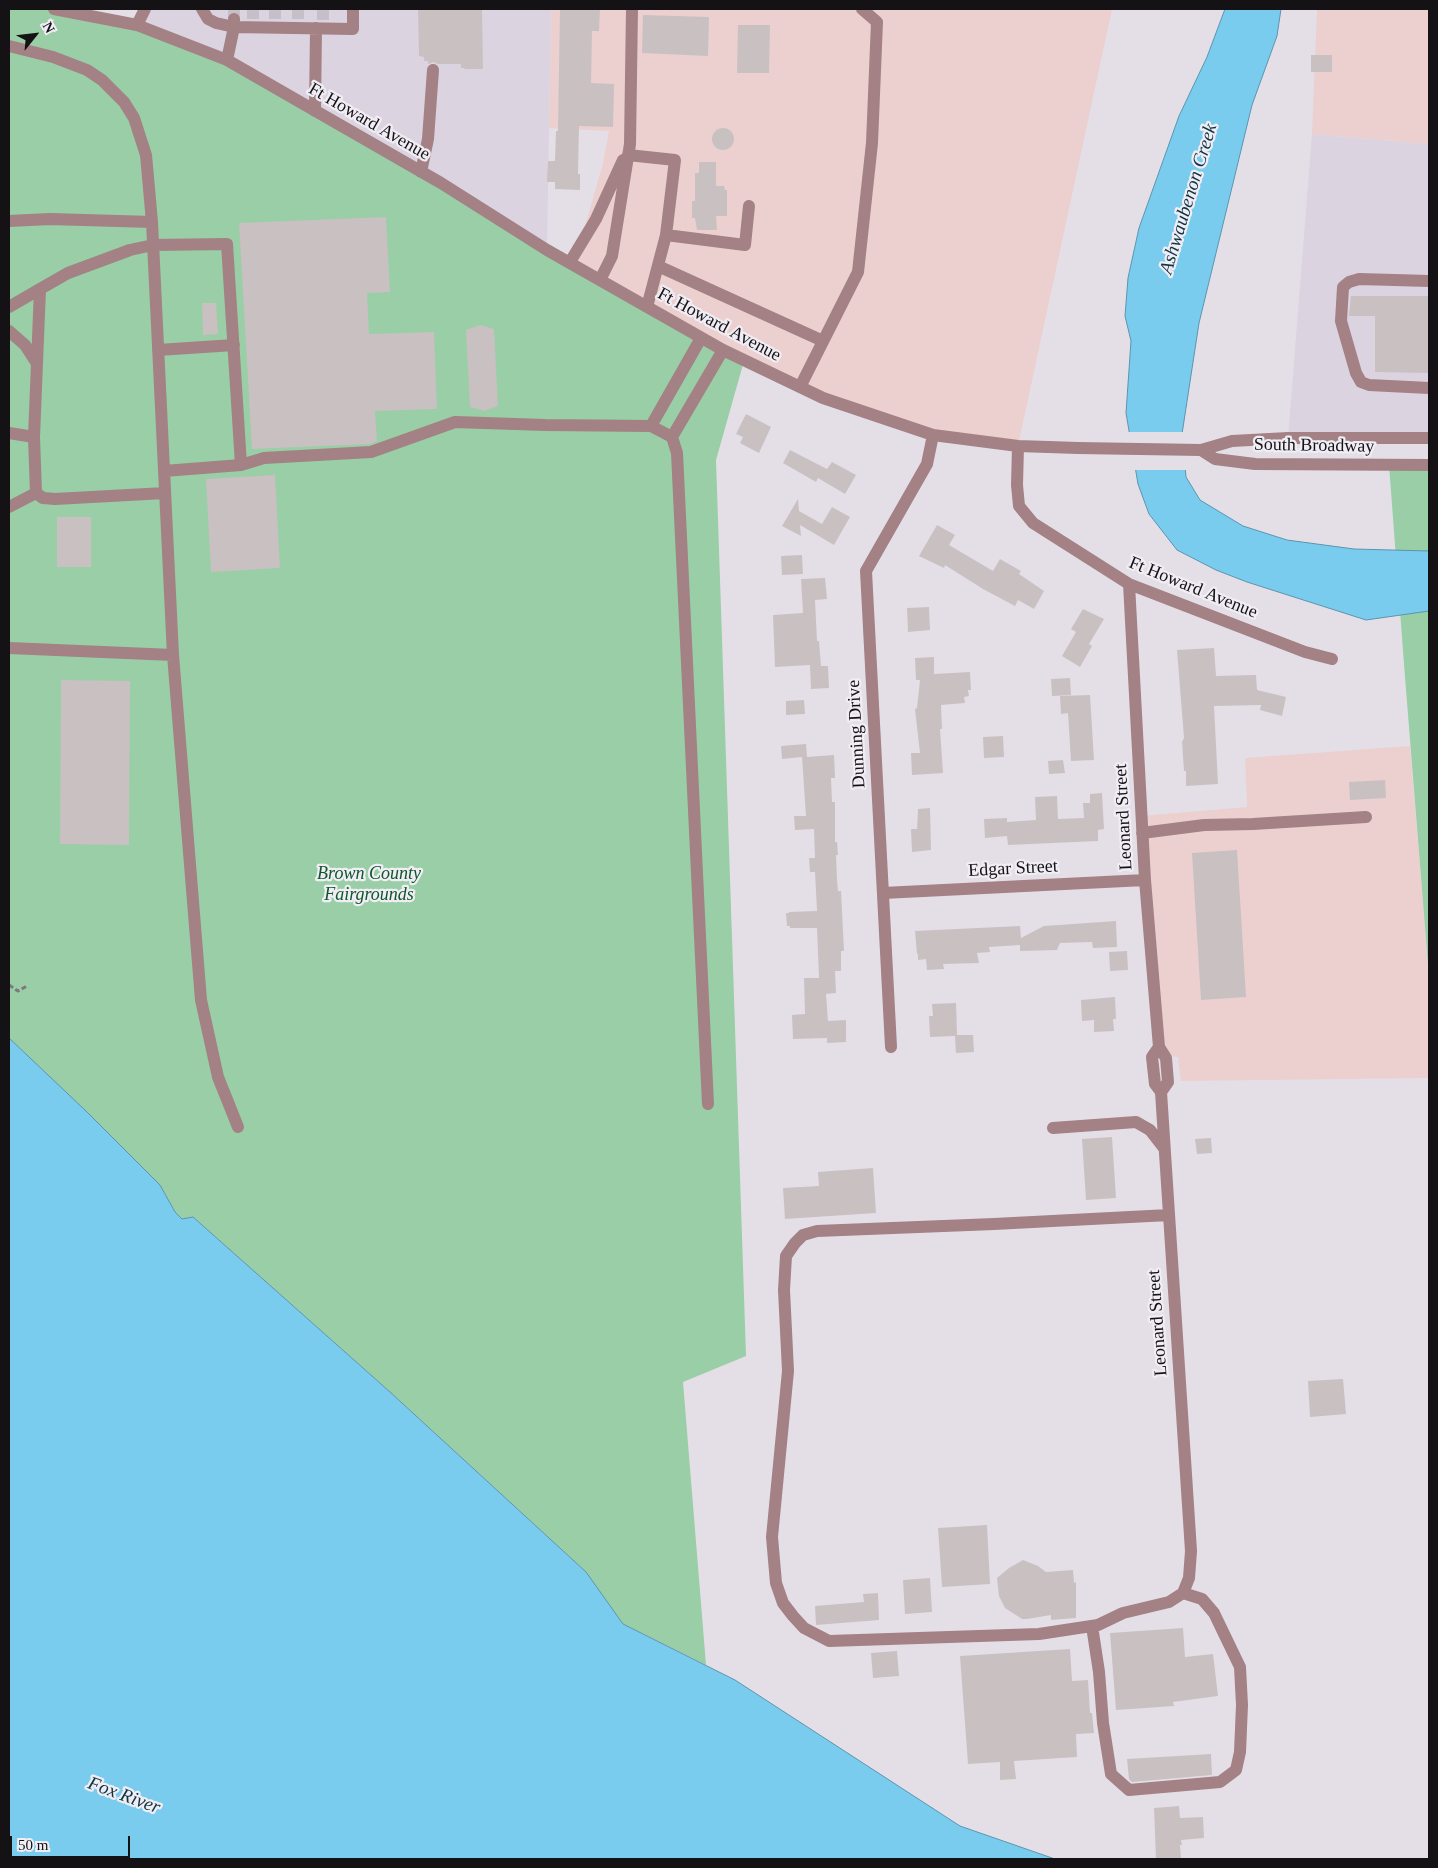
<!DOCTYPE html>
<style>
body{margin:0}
#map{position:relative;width:1438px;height:1868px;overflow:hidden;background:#e4dfe7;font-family:"Times New Roman",serif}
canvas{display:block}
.frame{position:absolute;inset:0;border:10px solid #141215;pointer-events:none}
.north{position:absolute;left:10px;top:10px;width:50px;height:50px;-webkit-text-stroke:4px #f1edf4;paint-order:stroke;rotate:61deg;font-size:14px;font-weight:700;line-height:20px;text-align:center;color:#141215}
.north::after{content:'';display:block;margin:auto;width:18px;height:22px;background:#141215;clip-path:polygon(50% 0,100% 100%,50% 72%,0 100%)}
.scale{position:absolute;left:10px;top:1836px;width:120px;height:22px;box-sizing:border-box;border:2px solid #141215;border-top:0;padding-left:6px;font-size:15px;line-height:18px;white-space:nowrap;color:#141215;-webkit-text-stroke:4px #f1edf4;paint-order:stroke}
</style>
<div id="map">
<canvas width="1438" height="1868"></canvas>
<div class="frame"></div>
<div class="north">N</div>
<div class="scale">50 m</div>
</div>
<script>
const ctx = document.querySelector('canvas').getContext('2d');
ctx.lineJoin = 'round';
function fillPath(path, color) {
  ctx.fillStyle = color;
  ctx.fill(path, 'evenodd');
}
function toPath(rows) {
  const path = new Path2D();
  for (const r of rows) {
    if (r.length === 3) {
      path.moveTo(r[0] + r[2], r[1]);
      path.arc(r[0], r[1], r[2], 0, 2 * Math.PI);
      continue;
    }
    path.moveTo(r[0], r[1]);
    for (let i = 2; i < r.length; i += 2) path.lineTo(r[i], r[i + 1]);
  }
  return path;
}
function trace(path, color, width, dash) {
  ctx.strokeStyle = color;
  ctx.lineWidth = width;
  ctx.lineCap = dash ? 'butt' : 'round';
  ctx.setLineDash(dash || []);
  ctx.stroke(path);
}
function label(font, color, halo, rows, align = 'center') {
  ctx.font = font + ' "Times New Roman",serif';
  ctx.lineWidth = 4.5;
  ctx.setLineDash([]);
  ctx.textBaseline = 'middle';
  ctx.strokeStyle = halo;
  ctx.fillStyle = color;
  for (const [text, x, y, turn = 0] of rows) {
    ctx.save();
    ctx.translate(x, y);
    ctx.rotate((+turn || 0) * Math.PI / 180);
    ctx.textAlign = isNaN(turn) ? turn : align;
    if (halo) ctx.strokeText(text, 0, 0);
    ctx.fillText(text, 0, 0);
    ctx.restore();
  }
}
fillPath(toPath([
 [145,9,551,9,547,250,137,25],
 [1312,134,1429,144,1429,438,1288,438]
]), '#dcd3e1');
fillPath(toPath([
 [551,9,1112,9,1018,446,933,435,823,398,574,265,603,163,609,131,549,128],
 [1317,9,1429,9,1429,144,1312,134],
 [1410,746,1429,977,1429,1078,1181,1081,1178,1057,1156,1055,1141,816,1247,807,1245,758]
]), '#ebd0cf');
fillPath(toPath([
 [9,9,54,9,137,25,227,60,744,361,716,460,746,1356,683,1382,706,1665,623,1624,585,1571,390,1392,193,1217,182,1219,175,1212,160,1185,9,1038],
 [1389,465,1429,465,1429,977,1405,677]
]), '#99cea6');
const water = toPath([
 [1225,9,1281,9,1277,36,1252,105,1199,323,1182,434,1186,477,1200,500,1243,526,1287,540,1354,549,1429,551,1429,611,1366,620,1247,582,1216,570,1177,550,1149,514,1138,484,1126,413,1131,341,1125,316,1128,278,1139,228,1179,116,1207,57,1225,9],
 [9,1038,87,1112,160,1185,175,1212,182,1219,193,1217,390,1392,586,1572,623,1624,735,1680,960,1826,1055,1859,9,1859,9,1038]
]);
fillPath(water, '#7accee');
trace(water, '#5b94ad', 1);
fillPath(toPath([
 [1126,432,1185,432,1188,470,1133,470]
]), '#e4dfe7');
fillPath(toPath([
 [418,9,482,9,483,69,464,69,465,68,461,68,461,64,438,64,433,62,428,64,428,61,424,61,424,57,419,56],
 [560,9,600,9,599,31,592,31,591,83,614,84,613,127,579,126,578,174,580,174,580,190,555,189,555,182,547,182,548,161,555,161,556,131,558,131],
 [643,15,709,17,708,56,642,53],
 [738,25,770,25,769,73,737,73],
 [1311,55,1332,55,1332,72,1311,72],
 [723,139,11],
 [699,162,716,162,716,186,724,186,725,190,727,190,727,216,716,216,717,230,697,230,695,218,692,218,692,201,695,201,695,173,699,173],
 [386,217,390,292,367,293,369,334,434,332,437,409,375,411,377,441,371,444,252,449,239,223],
 [1351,296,1429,296,1429,373,1375,372,1375,316,1349,316],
 [202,303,216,303,218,334,203,335],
 [480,325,494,329,498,406,484,411,470,407,466,330],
 [746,414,771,427,759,453,740,443,743,437,736,434],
 [790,450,827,469,832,462,856,475,845,494,818,478,816,482,783,463],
 [275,475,280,568,211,572,206,479],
 [798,499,799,511,822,524,832,507,850,517,834,545,800,525,801,536,782,526],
 [57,517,91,517,91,567,57,567],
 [937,525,955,535,949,545,993,571,1000,559,1021,571,1019,574,1044,591,1034,609,1018,600,1015,606,983,589,945,565,944,568,919,556],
 [802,555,803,574,782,575,781,556],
 [825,578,827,599,815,600,817,641,819,641,821,666,828,666,829,688,811,689,810,665,775,667,773,615,803,613,801,579],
 [929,607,930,630,908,632,907,608],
 [1083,609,1104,619,1089,644,1092,646,1080,667,1062,656,1076,632,1071,629],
 [1214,648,1216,676,1256,675,1257,690,1286,697,1282,716,1260,710,1261,705,1214,706,1218,784,1186,786,1186,771,1184,771,1182,742,1184,738,1177,650],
 [934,657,934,674,970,672,971,690,968,690,969,696,964,697,965,703,941,705,942,729,940,729,943,773,912,775,911,753,920,753,915,709,917,708,920,680,916,680,915,658],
 [1070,678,1071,695,1052,696,1051,679],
 [61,680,130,681,129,845,60,844],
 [1090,695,1094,760,1071,761,1068,713,1061,714,1060,696],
 [804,700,805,714,786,715,786,701],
 [1003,736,1004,757,984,758,983,737],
 [806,744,807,757,834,755,835,778,831,778,832,802,835,802,835,842,837,842,838,855,836,855,837,880,838,891,841,891,844,951,841,951,841,971,835,971,836,993,826,994,828,1021,846,1020,846,1042,827,1043,827,1038,793,1039,792,1015,805,1014,804,978,819,978,817,928,790,928,790,926,787,926,786,913,789,913,789,912,817,911,815,872,810,872,809,858,815,858,814,829,795,830,794,816,806,816,802,757,782,759,781,746],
 [1063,760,1065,773,1049,774,1048,761],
 [1385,780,1386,798,1350,800,1349,782],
 [1102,793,1104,829,1098,830,1098,841,1008,845,1007,836,985,838,984,819,1007,818,1007,822,1036,820,1035,797,1057,796,1058,819,1084,818,1083,803,1090,803,1090,794],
 [930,808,931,850,912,852,911,829,917,829,918,809],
 [1237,850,1246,997,1201,1000,1192,853],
 [1116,921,1117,947,1093,948,1092,942,1060,943,1057,950,1020,951,1020,945,989,947,990,952,977,953,979,963,943,964,944,969,927,970,926,959,918,960,918,954,917,954,915,931,1020,926,1021,938,1044,926],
 [1127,951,1128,970,1110,971,1109,952],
 [1115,997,1116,1019,1113,1019,1114,1031,1094,1032,1094,1020,1082,1021,1081,1000],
 [956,1003,957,1035,973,1035,974,1052,956,1053,955,1036,930,1037,929,1016,933,1016,932,1004],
 [1112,1137,1116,1198,1086,1200,1082,1139],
 [1211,1138,1212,1153,1197,1154,1195,1139],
 [873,1168,876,1213,785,1219,783,1188,819,1186,818,1172],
 [1343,1379,1346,1414,1310,1417,1308,1381],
 [987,1525,990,1584,942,1587,938,1528],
 [1023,1560,1038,1566,1046,1572,1073,1570,1074,1583,1076,1582,1076,1618,1051,1620,1051,1615,1027,1619,1022,1619,1005,1608,999,1596,997,1578,1009,1568],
 [930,1578,932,1612,905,1614,903,1580],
 [878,1593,879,1620,816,1625,815,1606,864,1602,863,1594],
 [1183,1628,1185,1657,1213,1654,1218,1696,1173,1702,1174,1706,1116,1710,1110,1633],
 [1070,1649,1072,1681,1088,1680,1090,1713,1092,1713,1094,1733,1076,1734,1077,1757,1014,1761,1016,1779,1000,1780,1000,1762,968,1764,960,1656],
 [897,1651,899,1676,873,1678,871,1653],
 [1211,1754,1212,1775,1132,1782,1129,1779,1127,1759],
 [1179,1806,1180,1818,1203,1817,1204,1838,1181,1840,1182,1845,1180,1845,1181,1859,1156,1859,1154,1808]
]), '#c9c0c2');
trace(toPath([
 [234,19,234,9],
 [253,19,253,9],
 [275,19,275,9],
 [298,19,298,9],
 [323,20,323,9]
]), '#c5c0c8', 12, [12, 6]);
trace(toPath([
 [9,985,18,991,27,986]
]), '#7d797f', 3, [5, 2.5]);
trace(toPath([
 [54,9,137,25,227,60,441,183,547,250,723,350,823,398,933,435,1018,446,1017,485,1019,506,1033,523,1129,584,1305,652,1332,659],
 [202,9,208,19,216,23,234,27,227,60],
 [234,19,234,27,353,29,353,9],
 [137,25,145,9],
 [9,46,53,57,87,70,102,80,124,102,134,118,146,155,152,222,50,219,9,221],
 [315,111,316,28],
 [628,155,675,160,666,235,647,307],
 [421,172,428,139,433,70],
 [152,222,173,655,201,1000,218,1077,238,1127],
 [666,235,745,245,749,206],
 [570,262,596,219,623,160],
 [658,266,823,341],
 [600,280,612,256,630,144,632,9],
 [1429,281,1359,279,1349,282,1343,287,1341,321,1356,373,1361,382,1369,385,1429,388],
 [9,307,40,289],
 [9,331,25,345,36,362],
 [158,350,234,345],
 [800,387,858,272,872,143,877,22,862,9],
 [651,426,701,338],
 [9,433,34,437],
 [672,437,723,350],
 [1018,446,1078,448,1201,450,1232,441,1288,438,1429,438],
 [1201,450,1215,459,1255,464,1429,465],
 [164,471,241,465,264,458,371,452,455,422,545,425,651,426,672,437,677,453,708,1104],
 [36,493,43,498,55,499,165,493],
 [9,507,36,493,34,437,40,289,68,273,130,250,153,245,227,244,241,465],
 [1129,584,1145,880,1159,1047,1166,1058,1168,1082,1161,1092,1155,1084,1152,1057,1159,1047],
 [9,648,173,655],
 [1142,833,1204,825,1253,824,1366,817],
 [883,893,1145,880],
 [891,1047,866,571,927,464,933,435],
 [1161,1092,1191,1551,1189,1578,1183,1593,1169,1602,1123,1613,1098,1625,1039,1634,829,1641,804,1628,793,1616,783,1603,776,1583,772,1537,788,1371,784,1290,786,1256,795,1243,803,1235,817,1231,994,1224,1169,1215],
 [1053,1128,1136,1122,1150,1130,1164,1148],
 [1092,1626,1099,1672,1103,1723,1111,1774,1129,1790,1220,1782,1236,1770,1240,1752,1242,1705,1240,1667,1214,1613,1202,1599,1183,1593]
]), '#a38184', 12);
label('18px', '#141215', '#f1edf4', [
 ["Ft Howard Avenue",369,122,30],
 ["Ft Howard Avenue",719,325,28],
 ["South Broadway",1314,446,1],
 ["Ft Howard Avenue",1193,588,22],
 ["Dunning Drive",857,734,-93],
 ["Leonard Street",1124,817,-93],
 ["Edgar Street",1013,869,-3],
 ["Leonard Street",1158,1323,-94]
]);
label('italic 18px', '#0d572b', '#f1edf4', [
 ["Brown County",369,874],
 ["Fairgrounds",369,895]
]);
label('italic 19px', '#0d3442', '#f1edf4', [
 ["Ashwaubenon Creek",1189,199,-73],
 ["Fox River",124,1796,20]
]);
</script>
